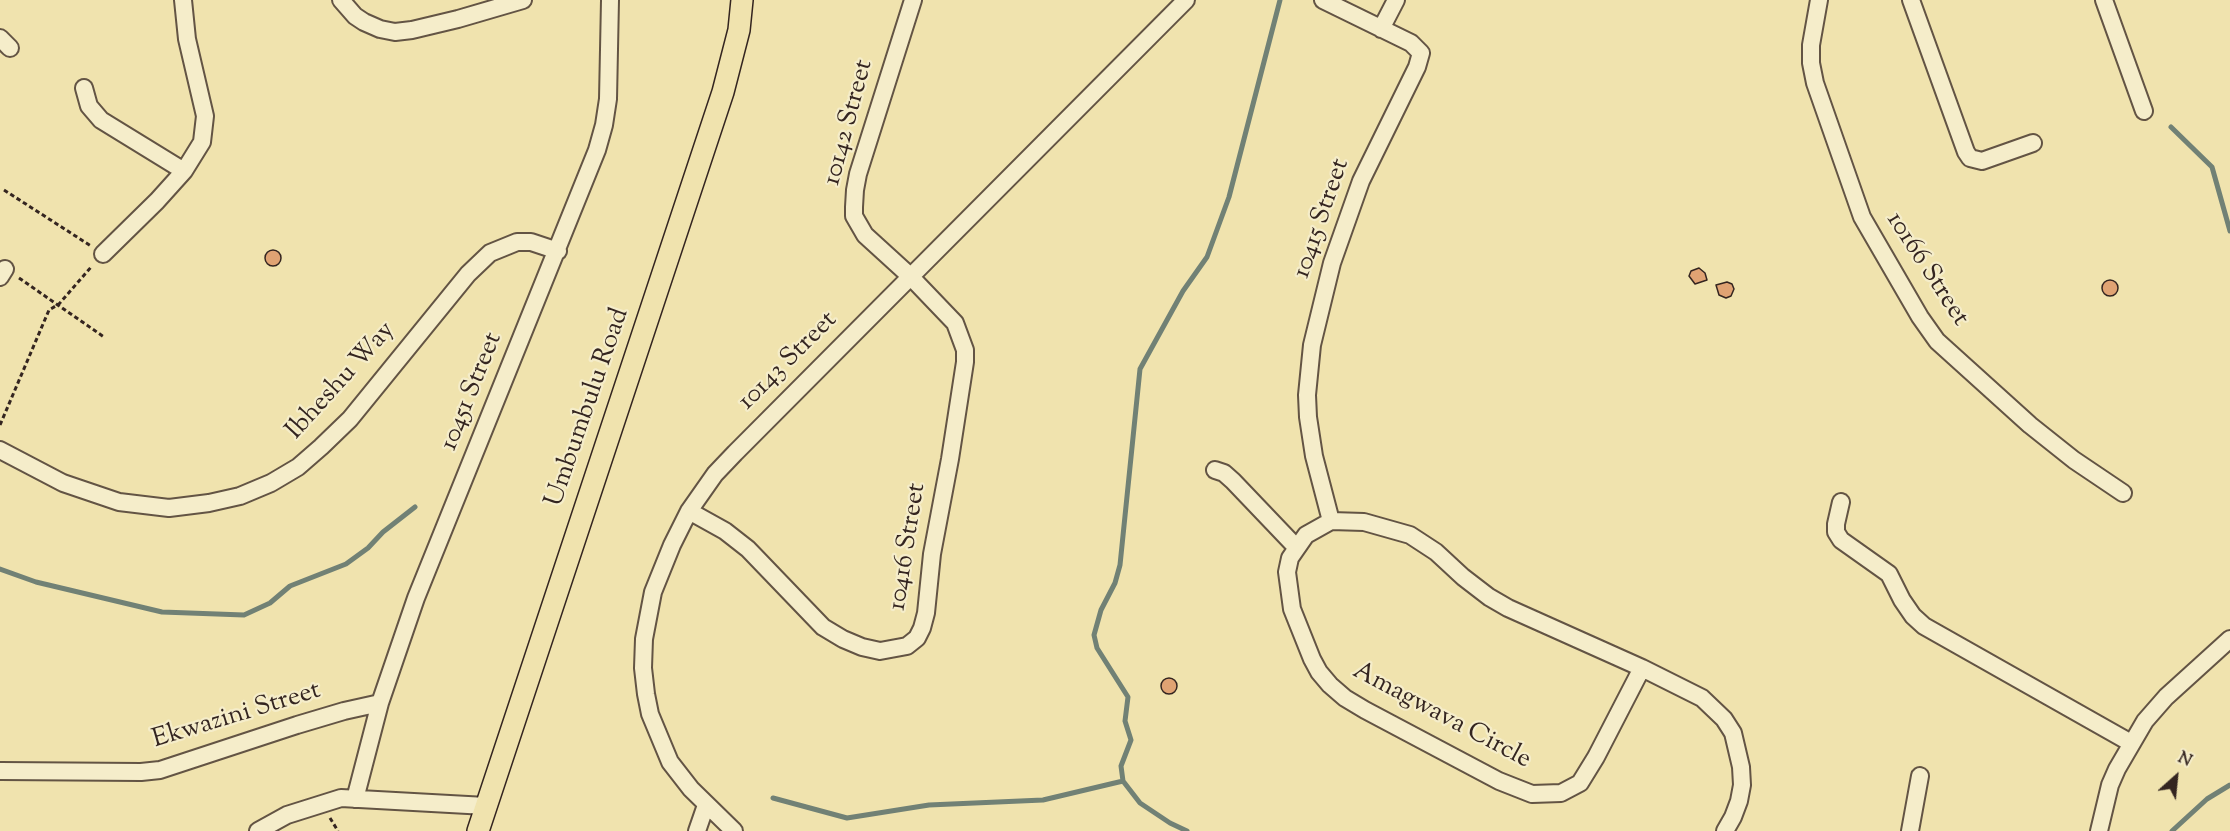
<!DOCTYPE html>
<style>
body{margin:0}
#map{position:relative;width:2230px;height:831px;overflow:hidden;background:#f0e3ae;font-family:"Sorts Mill Goudy",serif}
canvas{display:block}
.north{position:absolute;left:2146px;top:747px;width:60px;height:60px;-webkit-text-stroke:4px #f5edca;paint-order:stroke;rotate:27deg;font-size:16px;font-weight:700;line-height:24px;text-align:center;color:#342520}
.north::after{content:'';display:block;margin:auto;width:21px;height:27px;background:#342520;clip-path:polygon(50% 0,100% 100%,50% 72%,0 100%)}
</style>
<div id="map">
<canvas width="2230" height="831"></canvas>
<div class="north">N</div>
</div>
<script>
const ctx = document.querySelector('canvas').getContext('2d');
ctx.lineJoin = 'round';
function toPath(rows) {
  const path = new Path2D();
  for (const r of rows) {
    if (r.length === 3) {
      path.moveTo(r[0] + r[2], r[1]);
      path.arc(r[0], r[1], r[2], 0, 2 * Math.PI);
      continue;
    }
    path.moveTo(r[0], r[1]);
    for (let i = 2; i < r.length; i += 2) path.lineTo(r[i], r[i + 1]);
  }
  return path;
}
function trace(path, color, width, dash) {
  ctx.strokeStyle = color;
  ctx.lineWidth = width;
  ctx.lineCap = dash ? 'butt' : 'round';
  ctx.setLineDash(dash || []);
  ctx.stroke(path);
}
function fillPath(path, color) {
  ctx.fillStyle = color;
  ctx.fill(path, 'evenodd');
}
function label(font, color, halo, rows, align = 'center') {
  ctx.font = font + ' "Sorts Mill Goudy",serif';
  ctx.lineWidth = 4.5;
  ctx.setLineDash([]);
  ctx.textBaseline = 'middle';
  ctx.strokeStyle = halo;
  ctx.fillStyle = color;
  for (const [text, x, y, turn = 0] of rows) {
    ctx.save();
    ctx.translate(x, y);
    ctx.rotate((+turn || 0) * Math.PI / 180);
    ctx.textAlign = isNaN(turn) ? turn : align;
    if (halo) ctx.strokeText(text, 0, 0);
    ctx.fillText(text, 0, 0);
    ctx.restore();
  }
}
trace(toPath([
 [2171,127,2212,167,2230,231],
 [0,569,36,582,162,612,244,615,270,603,290,586,346,564,368,548,383,532,415,507],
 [773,798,847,818,929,805,1043,800,1123,781],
 [1187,831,1170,823,1140,803,1123,781,1121,766,1131,740,1125,721,1128,697,1097,648,1094,635,1101,610,1115,583,1120,565,1140,369,1183,291,1207,257,1229,197,1280,0],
 [2172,831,2207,799,2230,785]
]), '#718175', 5);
const building = toPath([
 [273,258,8],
 [1699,268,1705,273,1707,280,1695,284,1689,276,1691,271,1699,268],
 [2110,288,8],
 [1727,282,1732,284,1734,289,1731,296,1726,298,1719,295,1716,285,1727,282],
 [1169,686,8]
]);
fillPath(building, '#e0a373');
trace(building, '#342520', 1.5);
const minor = toPath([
 [341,0,355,16,364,22,380,29,395,32,412,30,458,19,523,0],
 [1323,0,1411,43,1421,53,1417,67,1361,181,1332,263,1312,345,1307,395,1308,417,1314,456,1331,521],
 [1819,0,1811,45,1811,63,1815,83,1862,217,1920,317,1937,341,2030,425,2074,460,2123,493],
 [1911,0,1966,152,1970,158,1982,161,2033,143],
 [2104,0,2144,111],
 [1381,29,1396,0],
 [0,38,10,48],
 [84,88,89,106,101,120,184,171],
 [103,254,157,201,184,171,202,142,205,116,187,39,183,0],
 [0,277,5,269],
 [0,450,63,483,119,502,169,508,209,503,240,496,271,483,298,467,321,447,350,419,468,274,490,253,517,242,531,242,558,251],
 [1215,470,1224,473,1233,481,1296,547],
 [1841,502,1836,524,1836,532,1841,540,1889,574,1902,600,1913,616,1924,626,2131,743],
 [689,511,725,531,748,549,823,627,843,639,862,647,880,651,907,646,917,638,922,628,926,613,932,554,950,459,965,362,965,350,955,323,910,276,865,235,854,216,854,207,855,190,858,174,913,0],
 [1642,668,1596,757,1580,783,1561,793,1532,794,1499,781,1365,710,1345,698,1330,685,1319,672,1312,659,1292,609,1287,572,1290,558,1306,535,1331,521,1364,522,1410,535,1436,552,1463,577,1489,597,1508,608,1642,668,1702,698,1724,719,1733,733,1741,767,1742,785,1739,801,1733,817,1725,831],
 [0,771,141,772,160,770,297,725,344,711,380,703],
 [355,799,380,703,416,598,597,150,604,125,608,99,610,0],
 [258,831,287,815,341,798,486,806],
 [697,831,706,805],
 [734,831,691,789,670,762,650,714,646,694,643,668,644,639,653,592,672,545,689,511,715,474,735,453,1186,0],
 [1910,831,1920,776],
 [2099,831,2110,785,2117,769,2145,721,2166,697,2230,639]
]);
const major = toPath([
 [478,831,723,92,739,30,742,0]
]);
trace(minor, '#635444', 20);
trace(major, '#342520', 24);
trace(toPath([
 [4,190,91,246],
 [19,278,104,337],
 [0,425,49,310,59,304,92,266],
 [330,818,338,831]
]), '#342520', 3, [4.5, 3]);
trace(minor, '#f5edca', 16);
trace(major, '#f0e3ae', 21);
label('26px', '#342520', '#f5edca', [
 ["10142 Street",850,123,-75],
 ["10415 Street",1323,219,-71],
 ["10166 Street",1926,270,57],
 ["10143 Street",789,362,-45],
 ["Ibheshu Way",342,382,-48],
 ["10451 Street",473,392,-68],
 ["Umbumbulu Road",589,408,-71],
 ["10416 Street",909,547,-81],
 ["Ekwazini Street",237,717,-17],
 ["Amagwava Circle",1441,717,28]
]);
</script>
